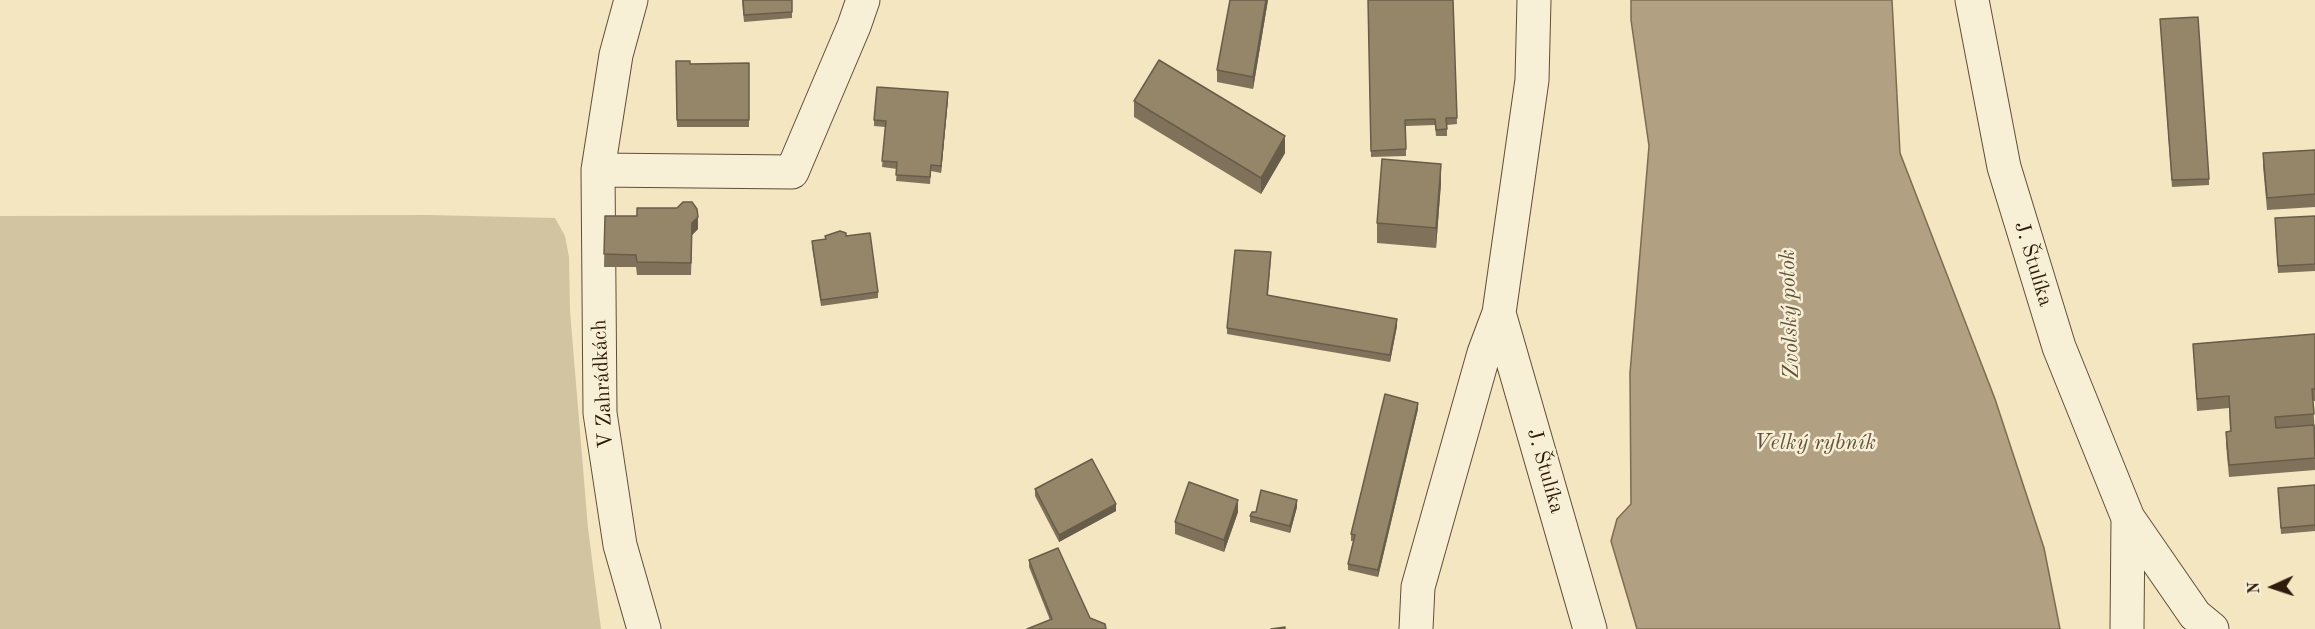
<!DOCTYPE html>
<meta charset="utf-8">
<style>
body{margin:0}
#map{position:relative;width:2315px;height:629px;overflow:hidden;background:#f3e6c0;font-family:"Old Standard TT",serif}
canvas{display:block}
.north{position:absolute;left:2243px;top:557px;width:60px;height:60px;-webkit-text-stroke:4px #f7efd6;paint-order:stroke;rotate:267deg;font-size:16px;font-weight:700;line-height:24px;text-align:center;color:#301c0b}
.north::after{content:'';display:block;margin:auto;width:21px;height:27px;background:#301c0b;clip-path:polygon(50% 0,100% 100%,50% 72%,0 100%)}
</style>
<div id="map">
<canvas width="2315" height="629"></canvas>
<div class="north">N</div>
</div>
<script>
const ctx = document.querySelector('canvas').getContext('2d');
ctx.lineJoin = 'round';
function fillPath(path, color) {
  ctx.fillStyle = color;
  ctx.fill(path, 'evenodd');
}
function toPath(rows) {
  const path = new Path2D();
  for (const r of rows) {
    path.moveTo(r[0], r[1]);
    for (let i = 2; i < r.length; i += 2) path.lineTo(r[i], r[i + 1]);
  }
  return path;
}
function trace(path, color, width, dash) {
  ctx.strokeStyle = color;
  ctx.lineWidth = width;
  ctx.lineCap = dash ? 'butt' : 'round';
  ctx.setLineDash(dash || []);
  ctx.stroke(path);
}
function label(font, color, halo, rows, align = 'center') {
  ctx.font = font + ' "Old Standard TT",serif';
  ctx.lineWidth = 5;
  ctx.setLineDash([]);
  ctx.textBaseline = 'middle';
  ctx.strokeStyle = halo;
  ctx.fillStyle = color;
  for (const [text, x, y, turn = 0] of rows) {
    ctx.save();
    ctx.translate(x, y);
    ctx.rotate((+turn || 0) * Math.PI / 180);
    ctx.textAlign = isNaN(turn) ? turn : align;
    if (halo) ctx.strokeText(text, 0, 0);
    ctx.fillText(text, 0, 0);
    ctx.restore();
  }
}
fillPath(toPath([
 [428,215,555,218,565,236,569,257,570,311,588,528,601,629,0,629,0,216]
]), '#d2c4a1');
const water = toPath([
 [1631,0,1892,0,1900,153,1995,399,2044,548,2060,629,1637,629,1611,541,1617,519,1631,504,1630,373,1649,146,1631,20,1631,0]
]);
fillPath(water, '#b1a182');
trace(water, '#7d6c52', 1.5);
const minor = toPath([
 [631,0,616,55,598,170,600,413,620,545,644,629],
 [1972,0,2004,167,2059,347,2128,518,2195,615,2212,629],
 [598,170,792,172,854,26,863,0],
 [1499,313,1590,629],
 [1416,629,1418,587,1484,353,1499,313,1532,80,1534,0],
 [2127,629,2128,518]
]);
trace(minor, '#614e38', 35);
trace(minor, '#f7efd6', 33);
fillPath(toPath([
 [742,0,792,0,792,18,744,22],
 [1230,0,1268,0,1253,89,1217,82,1217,70],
 [1368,0,1453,0,1457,124,1447,125,1447,136,1436,136,1435,125,1406,126,1406,156,1371,157],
 [2160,19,2209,179,2209,185,2172,187],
 [676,61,690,64,749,63,749,127,677,127],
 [948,99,941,173,931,171,930,184,896,181,897,169,882,167,885,127,874,126,874,120],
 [1134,101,1285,153,1261,194,1134,117],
 [2315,150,2315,207,2267,210,2263,166,2263,153],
 [1441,183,1436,248,1377,243,1377,223],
 [605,216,698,229,692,235,691,275,637,275,636,267,604,267],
 [2315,216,2315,271,2278,273,2275,225],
 [825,236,846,236,878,292,878,298,821,306,812,247,812,241,825,239],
 [1271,259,1268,296,1397,326,1390,362,1227,334,1227,328],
 [2315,334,2315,401,2313,401,2315,437,2315,470,2229,477,2226,444,2226,432,2230,431,2229,408,2197,411,2193,344],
 [1418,409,1378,577,1348,570,1348,564,1353,541,1351,541,1351,534],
 [2315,485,2315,533,2315,531,2281,534,2278,488],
 [1035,489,1116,511,1059,542,1035,496],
 [1297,507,1290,533,1250,522,1250,516],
 [1238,512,1224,552,1175,534,1175,522],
 [1029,560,1090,618,1050,620,1029,567]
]), '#80725a');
fillPath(toPath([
 [1266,0,1268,0,1253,89,1253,77],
 [948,92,948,99,941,173,941,166],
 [1285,136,1285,153,1261,194,1261,178],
 [1441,164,1441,183,1436,248,1436,228],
 [698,217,698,229,692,235,691,275,692,223],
 [1397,319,1397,326,1390,362,1390,355],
 [1418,403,1418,409,1378,577,1378,570],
 [1238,500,1238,512,1224,552,1224,540],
 [1297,500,1297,507,1290,533,1290,526],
 [1116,504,1116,511,1059,542,1059,535]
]), '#685d4a');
const building = toPath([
 [743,0,792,0,792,12,744,15,743,0],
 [1230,0,1266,0,1253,77,1217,70,1230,0],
 [1368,0,1453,0,1457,118,1446,118,1447,129,1436,130,1435,119,1405,120,1406,149,1371,151,1368,0],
 [2198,17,2209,179,2172,180,2160,19,2198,17],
 [1159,60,1285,136,1261,178,1134,101,1159,60],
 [676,61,690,61,690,64,749,63,749,120,677,120,676,61],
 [877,87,948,92,941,166,931,165,930,177,896,175,897,162,882,161,886,121,874,120,877,87],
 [2315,150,2315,194,2267,198,2263,153,2315,150],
 [1382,159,1441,164,1436,228,1377,223,1382,159],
 [683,202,692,202,697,209,698,217,692,223,691,263,637,262,636,255,604,254,605,216,637,216,637,208,677,208,683,202],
 [2315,216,2315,264,2278,266,2275,218,2315,216],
 [840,231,846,233,846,236,870,233,878,292,821,300,812,241,826,239,825,236,840,231],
 [1235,250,1271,252,1267,295,1397,319,1390,355,1227,328,1235,250],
 [2315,334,2315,389,2312,389,2314,414,2275,417,2276,428,2314,425,2315,458,2229,465,2226,432,2231,431,2229,396,2197,399,2193,344,2315,334],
 [1385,394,1418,403,1378,570,1348,564,1355,535,1351,534,1385,394],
 [1092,459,1116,504,1059,535,1035,489,1092,459],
 [1189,482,1238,500,1224,540,1175,522,1189,482],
 [2315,485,2315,526,2315,525,2281,528,2278,488,2315,485],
 [1261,490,1297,500,1290,526,1250,516,1252,512,1256,512,1261,490],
 [1058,548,1090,618,1105,624,1106,629,1027,629,1052,619,1029,560,1058,548],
 [1285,627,1285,629,1271,629,1285,627]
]);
fillPath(building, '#958569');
trace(building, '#685d4a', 1.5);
label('21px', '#301c0b', '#f7efd6', [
 ["J. Štulíka",2033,264,73],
 ["V Zahrádkách",603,384,-93],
 ["J. Štulíka",1545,471,74]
]);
label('italic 22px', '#64513b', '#f7efd6', [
 ["Zvolský potok",1790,314,-92],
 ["Velký rybník",1815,443]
]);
</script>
